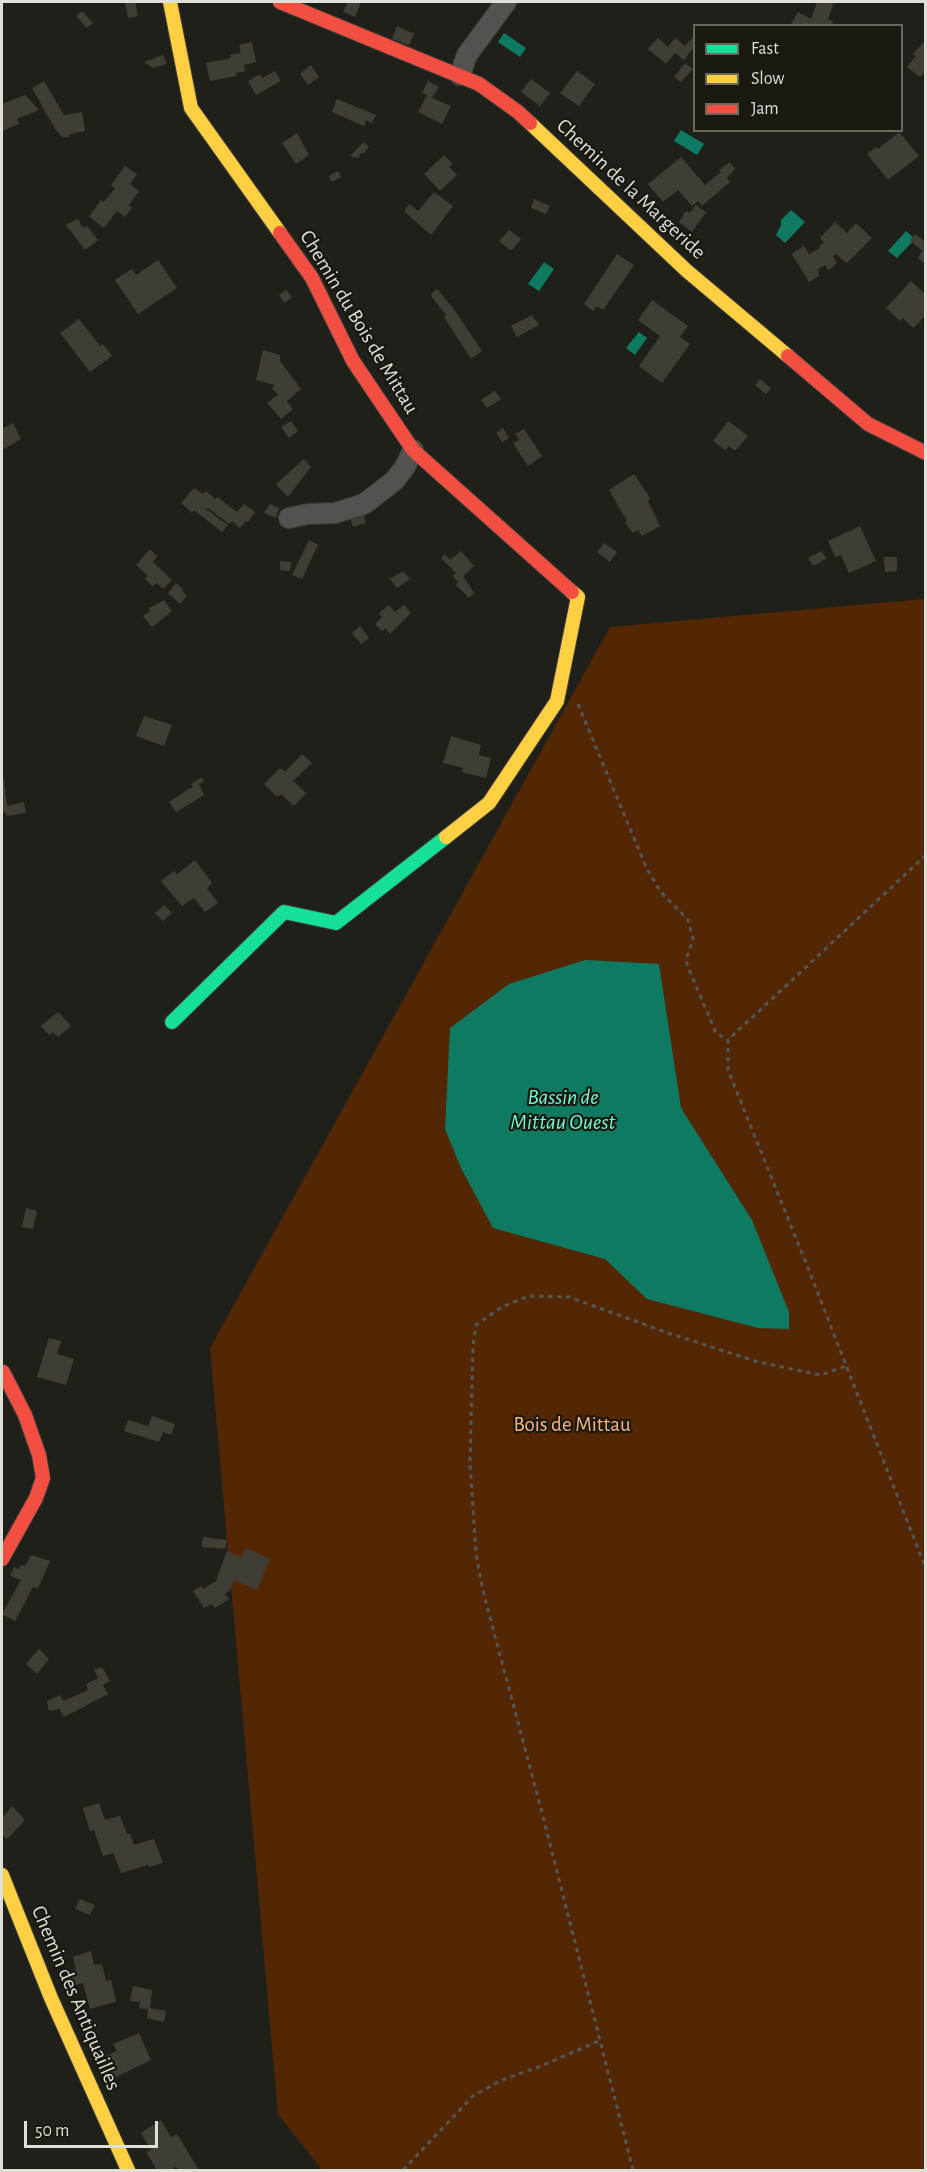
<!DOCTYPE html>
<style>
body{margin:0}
#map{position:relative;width:927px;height:2172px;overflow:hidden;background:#20201b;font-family:"Alegreya Sans",sans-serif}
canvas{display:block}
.frame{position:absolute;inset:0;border:3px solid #dedfd7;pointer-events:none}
.legend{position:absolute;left:693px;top:24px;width:210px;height:108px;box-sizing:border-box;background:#19190f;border:2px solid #68685f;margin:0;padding:8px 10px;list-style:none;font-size:18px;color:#dedfd7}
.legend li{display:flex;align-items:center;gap:12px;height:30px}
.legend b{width:30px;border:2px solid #68685f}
.scale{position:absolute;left:24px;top:2121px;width:134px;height:27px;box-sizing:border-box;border:3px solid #dedfd7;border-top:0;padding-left:8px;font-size:18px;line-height:21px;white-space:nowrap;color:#dedfd7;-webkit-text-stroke:4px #19190f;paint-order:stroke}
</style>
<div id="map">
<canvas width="927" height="2172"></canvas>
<div class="frame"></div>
<ul class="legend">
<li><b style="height:8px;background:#16e098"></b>Fast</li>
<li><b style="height:8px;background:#ffcf43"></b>Slow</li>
<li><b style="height:8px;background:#f24e42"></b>Jam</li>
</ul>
<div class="scale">50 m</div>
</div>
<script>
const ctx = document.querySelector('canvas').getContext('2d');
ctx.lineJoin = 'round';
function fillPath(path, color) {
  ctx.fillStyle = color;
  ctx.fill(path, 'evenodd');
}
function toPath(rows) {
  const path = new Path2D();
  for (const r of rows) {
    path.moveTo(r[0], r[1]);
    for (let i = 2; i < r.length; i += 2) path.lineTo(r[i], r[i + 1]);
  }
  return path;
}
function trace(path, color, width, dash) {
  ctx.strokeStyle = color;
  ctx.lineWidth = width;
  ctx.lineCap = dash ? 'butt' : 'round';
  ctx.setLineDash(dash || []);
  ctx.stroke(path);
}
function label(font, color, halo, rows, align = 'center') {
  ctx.font = font + ' "Alegreya Sans",sans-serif';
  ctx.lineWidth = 4.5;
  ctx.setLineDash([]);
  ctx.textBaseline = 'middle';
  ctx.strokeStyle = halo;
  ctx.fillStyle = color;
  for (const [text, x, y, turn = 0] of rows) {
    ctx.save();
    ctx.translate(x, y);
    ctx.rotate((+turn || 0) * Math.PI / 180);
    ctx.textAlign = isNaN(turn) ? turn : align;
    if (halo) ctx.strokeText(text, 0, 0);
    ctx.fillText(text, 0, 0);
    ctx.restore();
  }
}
fillPath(toPath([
 [925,599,925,2170,322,2170,278,2114,210,1348,610,627]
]), '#532704');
fillPath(toPath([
 [504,33,526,48,520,57,498,42],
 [681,130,704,144,697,155,674,141],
 [791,210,805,222,785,243,776,235,781,225,781,220],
 [906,231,915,239,897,258,888,251],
 [544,262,554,269,539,291,528,284],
 [639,332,647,338,635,355,626,348],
 [585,960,659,964,681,1108,752,1220,789,1312,789,1329,758,1328,647,1299,605,1259,493,1228,461,1168,445,1129,450,1028,509,984]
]), '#0f7a62');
fillPath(toPath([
 [125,2,135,2,138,16,128,18],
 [348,2,361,2,355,17,343,12],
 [817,2,834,2,828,19,833,22,831,26,790,26,798,12,811,19],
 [82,11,93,23,87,28,76,16],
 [397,26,414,34,409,45,392,39],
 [658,38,668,47,675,38,685,46,692,38,694,40,694,47,684,60,675,53,666,64,648,49],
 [926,40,926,71,920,77,907,67,916,56,913,54],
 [252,42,256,62,244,65,245,71,236,73,236,76,210,81,206,63,231,58,230,55,241,53,239,45],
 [163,55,167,64,153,68,144,62],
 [685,63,693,69,681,82,674,77],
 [311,65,319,77,308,85,300,74],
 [275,71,281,81,256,95,248,81,260,74,262,78],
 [577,71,595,84,579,106,560,93],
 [531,79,550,93,540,106,521,92],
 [44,81,64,115,82,112,85,131,70,134,69,137,62,137,55,129,32,88],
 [428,81,439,87,432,98,451,106,442,124,418,112,427,95,422,93],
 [25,95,39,110,17,119,19,124,2,131,2,104],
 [337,99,376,115,372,123,366,120,364,126,332,112],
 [899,132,919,156,888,180,867,154,876,147,878,149],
 [297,133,309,155,296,164,282,143],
 [364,142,369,147,364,153,361,153,358,158,350,156],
 [444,155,453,164,449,167,457,175,440,191,424,174],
 [681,157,705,185,721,172,719,170,730,162,735,169,727,178,730,182,702,206,698,201,692,206,678,190,663,202,648,184],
 [125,166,137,174,130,184,139,191,129,205,132,208,125,217,117,211,104,228,89,217,101,200,104,202,115,188,111,185],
 [338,171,341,177,332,182,329,176],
 [434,192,453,206,431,235,404,211,409,204,418,211],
 [534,199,550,206,546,214,531,208],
 [696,205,706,212,692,232,679,222,686,211,690,213],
 [78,219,83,228,87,226,98,240,85,250,66,225],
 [835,222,847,233,856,223,872,238,847,263,836,254,833,257,837,262,833,267,828,270,825,265,818,269,819,276,809,282,792,254,804,246,809,254,817,250,824,242,820,238],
 [509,230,521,239,511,251,499,241],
 [915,234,926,242,926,265,918,258,922,251,910,240],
 [617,254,634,265,603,310,597,306,593,311,584,304],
 [158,260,177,288,138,314,115,280,132,269,136,275],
 [911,281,926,295,926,315,913,328,903,318,900,321,886,308],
 [437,289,453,308,482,351,471,359,444,317,446,315,432,297,431,294],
 [286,290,292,297,285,303,279,295],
 [652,300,688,326,680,337,690,344,662,383,639,366,660,336,638,320],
 [532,315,539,325,517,337,511,326],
 [79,319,100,346,103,344,112,356,90,372,60,333],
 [263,350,280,355,280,361,301,389,287,401,293,409,281,419,267,403,278,395,272,388,275,385,256,380],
 [760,379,771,388,766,394,755,385],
 [495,391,501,399,487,408,481,400],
 [291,421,298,431,289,438,281,427],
 [728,421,748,436,735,451,729,446,725,450,713,441],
 [13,423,21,439,2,450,2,429],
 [503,428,509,438,502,442,496,433],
 [524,429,542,456,528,466,513,443,519,440,515,434],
 [304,459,311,467,288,497,276,484],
 [634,474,650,498,648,502,657,518,656,519,660,526,642,536,638,530,633,533,625,523,627,521,609,490],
 [194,488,203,494,206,491,215,499,217,497,237,512,244,504,255,512,248,522,246,521,240,528,232,521,229,524,208,508,206,509,228,525,222,532,194,510,192,513,181,503],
 [270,504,279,508,276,518,264,513],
 [364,514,366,523,353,527,350,518],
 [860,526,876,561,849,573,841,555,835,557,828,541],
 [309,540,318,545,302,579,292,575],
 [604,543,617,552,610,562,597,552],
 [150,549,157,556,153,562,172,580,163,589,157,583,152,586,145,579,148,576,136,565],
 [461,551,474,566,463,576,474,593,469,598,456,585,458,582,453,576,456,573,441,558,445,554,450,560],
 [822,551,826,559,813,566,808,558],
 [884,557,897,557,897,571,885,572],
 [280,561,291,562,290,571,280,570],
 [403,571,410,579,397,588,390,579],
 [176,583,183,589,182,591,187,596,180,604,168,593],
 [164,600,172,611,152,627,143,616,150,611,149,608],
 [389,605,395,612,404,605,411,613,390,634,385,628,382,631,375,624,382,617,379,613],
 [360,626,369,638,361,644,352,633],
 [144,716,172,725,164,746,136,736],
 [451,736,481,745,479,755,491,758,486,778,462,772,463,768,443,763],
 [302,754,312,763,293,781,306,793,294,806,281,794,277,797,264,784,280,768,285,772],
 [202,777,204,781,199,784,204,795,176,812,169,802,190,788,193,788,191,784],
 [2,779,4,779,7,806,24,802,26,813,7,816,5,812,2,812],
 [195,860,212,883,207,888,218,903,205,912,194,898,182,906,161,881,174,871,177,874],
 [164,905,172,913,163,921,155,913],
 [58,1012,71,1026,58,1037,53,1032,49,1035,41,1026],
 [26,1208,37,1211,33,1229,22,1227],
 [49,1338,61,1341,57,1354,74,1359,66,1385,37,1377],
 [152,1416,175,1424,171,1435,163,1432,159,1442,124,1431,128,1420,148,1426],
 [203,1537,227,1540,225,1549,202,1547],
 [246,1548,270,1559,257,1590,234,1580,230,1590,225,1594,229,1599,215,1608,212,1604,204,1608,193,1591,201,1586,203,1589,216,1581,227,1551,241,1557],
 [31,1555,50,1561,38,1588,33,1587,15,1621,2,1614,21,1580,10,1576,14,1567,19,1569,21,1565,25,1566],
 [39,1649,49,1659,37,1674,26,1664],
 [102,1667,110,1681,103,1685,108,1694,64,1717,60,1709,49,1711,47,1701,60,1695,63,1701,88,1690,86,1684,98,1678,94,1670],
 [99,1803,105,1820,120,1816,127,1834,130,1834,134,1845,154,1839,163,1863,149,1867,148,1865,121,1873,113,1853,103,1856,94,1830,90,1831,83,1808],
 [12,1806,25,1820,7,1839,2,1834,2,1818],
 [80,1899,95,1905,90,1915,75,1909],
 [91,1951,94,1965,102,1964,106,1981,111,1980,116,2000,115,2002,90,2009,83,1983,72,1986,68,1972,76,1969,73,1957],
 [133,1986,152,1990,150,2008,166,2011,164,2022,147,2018,148,2009,139,2008,140,2002,130,2001],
 [139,2033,151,2060,114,2078,104,2057,117,2051,113,2044],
 [161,2120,171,2137,177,2134,199,2170,178,2170,176,2167,170,2170,157,2170,146,2152,151,2150,141,2133]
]), '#403e34');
const street = toPath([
 [460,75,467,55,506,2],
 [289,518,308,514,335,513,364,504,394,481,405,467,413,450]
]);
const fast = toPath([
 [172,1022,284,912,336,923,446,837]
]);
const slow = toPath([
 [170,2,191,108,280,233],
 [530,123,687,271,788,356],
 [446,837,489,803,557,701,578,597,572,592],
 [2,1875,51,1998,128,2170]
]);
const jam = toPath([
 [280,2,479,84,518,112,530,123],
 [280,233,312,278,353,361,413,450,572,592],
 [788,356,868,424,926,453],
 [2,1559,36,1498,43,1478,39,1455,25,1415,3,1372]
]);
trace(street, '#3c3c38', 22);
trace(fast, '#3c3c38', 16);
trace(slow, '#3c3c38', 16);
trace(jam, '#3c3c38', 16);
trace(toPath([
 [578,704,646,867,660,891,688,920,693,939,686,960,688,967,716,1033,728,1040],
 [926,855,728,1040,728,1070,806,1263,926,1569],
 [403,2170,473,2096,502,2080,541,2066,599,2041],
 [633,2170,540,1805,483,1591,476,1554,470,1463,473,1345,476,1325,502,1307,529,1296,569,1297,668,1333,758,1362,821,1375,846,1366]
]), '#555551', 3, [4.5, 4.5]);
trace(street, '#52534e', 20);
trace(fast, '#16e098', 14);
trace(slow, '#ffcf43', 14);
trace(jam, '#f24e42', 14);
label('21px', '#dedfd7', '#19190f', [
 ["Chemin de la Margeride",631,189,43],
 ["Chemin du Bois de Mittau",359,322,59],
 ["Chemin des Antiquailles",76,1998,67]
]);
label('21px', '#fbb182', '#19190f', [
 ["Bois de Mittau",572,1425]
]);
label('italic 22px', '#72fbd4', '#19190f', [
 ["Bassin de",563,1097],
 ["Mittau Ouest",563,1122]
]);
</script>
